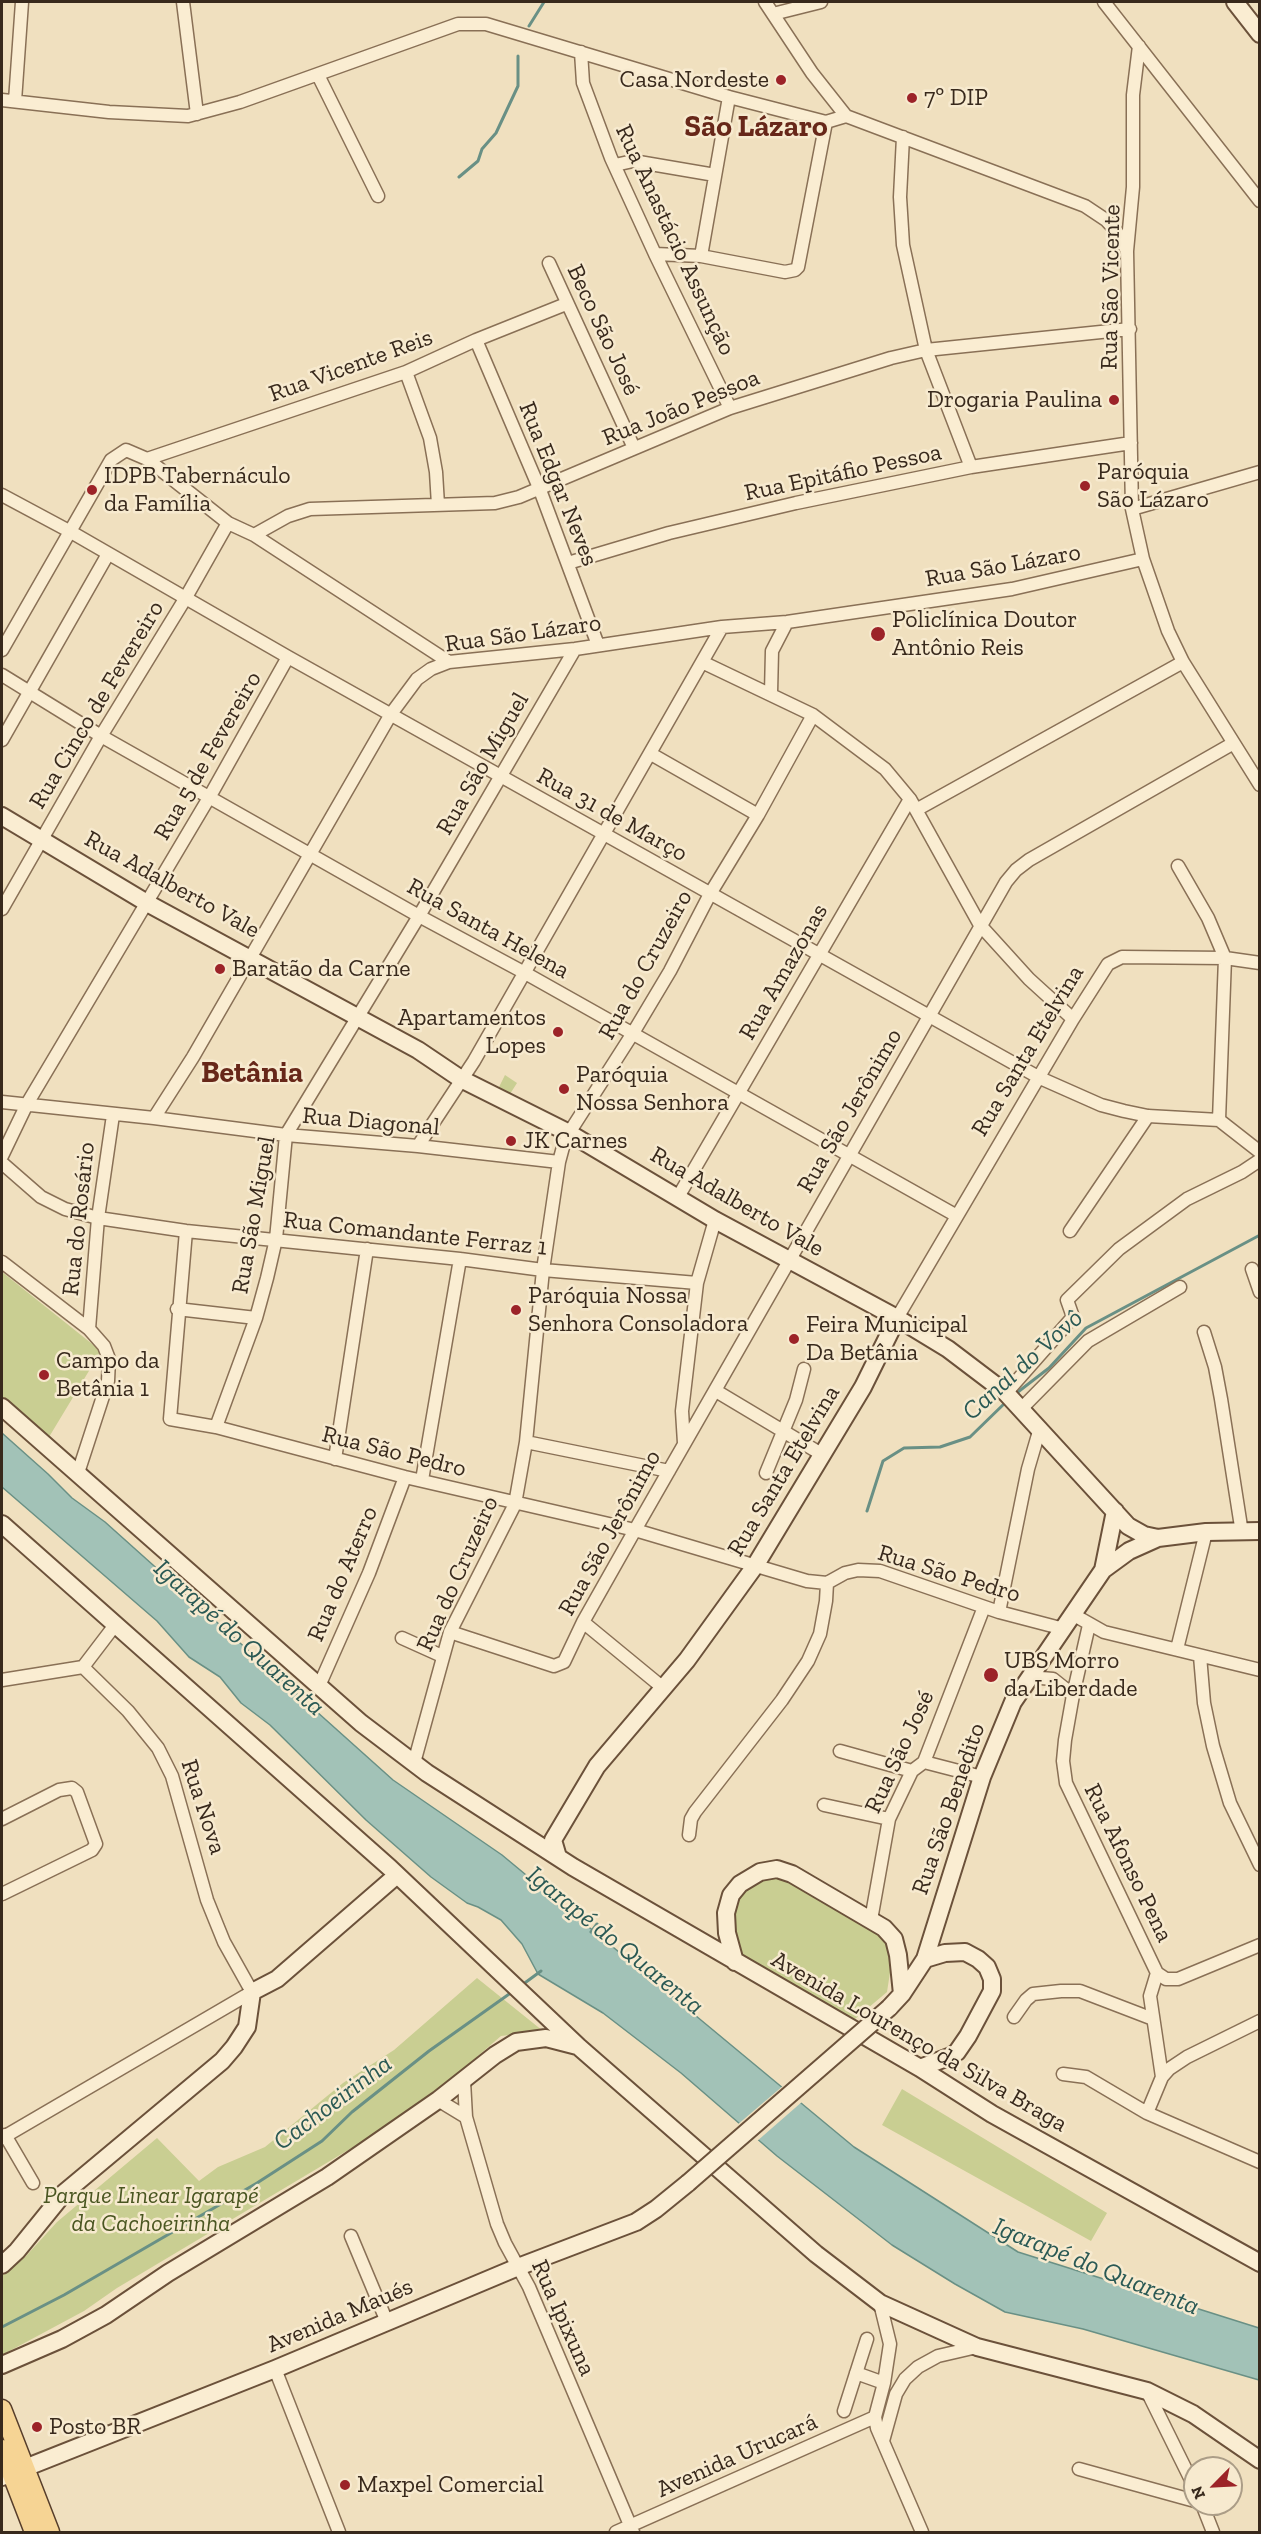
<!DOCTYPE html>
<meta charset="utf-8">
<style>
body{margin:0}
#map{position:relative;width:1261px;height:2534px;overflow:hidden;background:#f0e0bf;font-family:"Zilla Slab",serif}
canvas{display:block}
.frame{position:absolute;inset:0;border:3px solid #38291c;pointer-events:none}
.north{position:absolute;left:1183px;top:2456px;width:60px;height:60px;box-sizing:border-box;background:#f7eacf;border:2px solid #ab9d87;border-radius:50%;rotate:246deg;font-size:16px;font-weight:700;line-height:24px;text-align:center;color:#38291c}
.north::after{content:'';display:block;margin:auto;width:21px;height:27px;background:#9c2328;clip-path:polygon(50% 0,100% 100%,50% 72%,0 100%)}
</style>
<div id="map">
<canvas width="1261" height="2534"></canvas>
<div class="frame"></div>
<div class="north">N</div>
</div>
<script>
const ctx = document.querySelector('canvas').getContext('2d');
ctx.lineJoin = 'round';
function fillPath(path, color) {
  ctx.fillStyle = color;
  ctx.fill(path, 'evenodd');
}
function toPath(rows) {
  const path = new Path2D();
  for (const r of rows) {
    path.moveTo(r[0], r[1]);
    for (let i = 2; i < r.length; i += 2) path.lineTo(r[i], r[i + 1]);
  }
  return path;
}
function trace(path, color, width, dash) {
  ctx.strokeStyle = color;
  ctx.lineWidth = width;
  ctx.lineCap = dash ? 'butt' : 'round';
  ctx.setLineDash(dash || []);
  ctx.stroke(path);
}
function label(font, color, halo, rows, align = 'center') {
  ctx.font = font + ' "Zilla Slab",serif';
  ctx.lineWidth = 5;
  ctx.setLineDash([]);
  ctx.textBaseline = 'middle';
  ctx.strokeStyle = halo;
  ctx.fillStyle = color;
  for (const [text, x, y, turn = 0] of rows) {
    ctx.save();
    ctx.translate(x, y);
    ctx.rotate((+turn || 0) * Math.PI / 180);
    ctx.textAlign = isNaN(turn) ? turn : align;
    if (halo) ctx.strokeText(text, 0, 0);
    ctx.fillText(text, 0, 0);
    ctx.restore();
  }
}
fillPath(toPath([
 [505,1075,517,1083,510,1094,499,1087],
 [2,1272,101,1351,49,1437,2,1398],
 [782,1875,887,1934,893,1953,887,1992,855,2019,745,1966,731,1921,737,1893,754,1879],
 [477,1978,543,2031,501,2036,428,2099,355,2146,117,2288,84,2311,2,2355,2,2276,26,2256,57,2222,157,2138,199,2181,218,2167,265,2147,343,2083,394,2050],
 [902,2089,1107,2213,1091,2241,882,2125]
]), '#c9ce92');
const water = toPath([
 [2,1433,48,1474,72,1498,105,1522,393,1780,502,1855,854,2147,1018,2252,1259,2328,1259,2380,1083,2329,1005,2312,955,2284,892,2245,777,2156,681,2073,603,2013,538,1974,522,1944,501,1920,478,1907,467,1903,431,1877,366,1820,270,1725,241,1703,220,1677,189,1657,157,1621,2,1487,2,1433]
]);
fillPath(water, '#a2c2b7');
trace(water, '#699085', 1.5);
fillPath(toPath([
 [784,2085,803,2101,756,2142,737,2125]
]), '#f0e0bf');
trace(toPath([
 [529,26,544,2],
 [459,177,478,161,482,149,496,133,518,86,518,56],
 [1014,1395,1049,1368,1086,1328,1260,1235],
 [867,1511,883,1461,904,1448,940,1447,970,1437,1007,1401],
 [591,1932,597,1924],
 [522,1985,541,1971],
 [2,2327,64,2295,257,2183,322,2141,352,2112,429,2051,512,1992]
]), '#699085', 3);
const street = toPath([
 [183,2,197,114],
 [765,2,812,73,846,116],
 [1104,2,1260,201],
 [773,14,821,2],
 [1139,46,1133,95,1133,187,1127,251,1132,509,1143,559,1168,631,1183,662,1260,785],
 [581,52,583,83,611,158,655,254,730,408],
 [318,75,378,196],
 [2,100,109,112,188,116,240,102,458,24,486,24,729,97,826,122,846,116,1085,206,1106,220,1117,232,1127,251],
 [15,101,22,2],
 [903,137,900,197,903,245,926,350,971,467],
 [615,165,633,161,715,175],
 [655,254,701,256,785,272,795,270,798,267,826,122],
 [701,256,729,97],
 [549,263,634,448],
 [476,340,540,490,598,645],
 [406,372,430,438,436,472,438,505],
 [147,459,406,372,476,340,566,304],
 [2,495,71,532,288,657,1040,1078,1101,1105,1124,1111,1148,1116,1219,1120],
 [1132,509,1260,472],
 [254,535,288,516,310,509,495,503,519,497,730,408,891,358,926,350,1130,329],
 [568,563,669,533,796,503,971,467,1131,443],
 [2,650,111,460,126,450,147,459,228,523,254,535,449,662],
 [702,662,813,715,885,769,910,799,980,925,1029,979,1073,1019],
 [2,675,101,736,419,916,525,973,957,1216],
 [771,693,772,651,787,622],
 [2,740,108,554],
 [651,754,758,815],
 [916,810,1183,662],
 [1178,866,1208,918,1225,958,1219,1120],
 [2,909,101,736,185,599,228,523],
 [2,1102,154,1118,286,1135,418,1146,559,1162],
 [154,1118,193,1057,391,714,417,679,431,669,449,662,575,649,722,627,787,622,1012,589,1143,559],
 [1219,1120,1260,1152],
 [418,1146,474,1061,722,627],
 [2,1156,27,1104,210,796,288,657],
 [2,1163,41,1197,65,1209,98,1218,186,1231,460,1259,543,1270,697,1283],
 [678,1197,910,799],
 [186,1231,170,1419,216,1427,405,1477,635,1530,807,1581,827,1583,845,1573,858,1570,880,1571,999,1612,1064,1629],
 [1070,1231,1148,1116],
 [2,1262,89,1329,104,1346,109,1359,108,1381,78,1473],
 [1252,1269,1260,1292],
 [177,1309,256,1318],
 [897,1318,1073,1019,1108,964,1122,957,1225,958,1260,963],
 [89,1329,98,1218,113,1115],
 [1204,1332,1215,1367,1221,1399,1242,1533],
 [716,1391,823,1455],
 [1006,1393,1073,1317,1067,1300,1119,1249,1187,1199,1242,1172,1260,1160],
 [1021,1409,1088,1341,1180,1287],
 [216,1427,256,1318,267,1278,276,1239,286,1135,419,916,575,649],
 [526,1442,669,1471],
 [684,1443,682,1411,697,1283,715,1220],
 [335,1459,367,1249],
 [766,1473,796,1400,804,1369],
 [422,1480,460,1259],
 [999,1612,1028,1469,1040,1428],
 [1074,1615,1104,1632,1260,1670],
 [583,1622,662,1687],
 [1089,1625,1073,1695,1065,1740,1063,1761,1066,1783,1157,1973,1166,1979,1178,1979,1260,1945],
 [450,1632,554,1666,564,1662,583,1622,635,1530,1006,882,1016,870,1029,860,1232,744],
 [402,1638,442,1656],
 [1177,1649,1206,1532],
 [1200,1656,1204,1703,1213,1746,1230,1803,1260,1865],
 [83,1667,115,1625],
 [1029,1677,1053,1679,1073,1695],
 [2,1680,83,1667,128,1711,158,1748,172,1776,207,1900,224,1942,252,1992,2,2138],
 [319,1686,369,1573,405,1477],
 [840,1751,912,1771],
 [924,1762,982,1777],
 [414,1763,450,1632,515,1504,526,1442,543,1270,559,1162,563,1147,569,1133,633,1033,670,971,710,894,758,815,813,715],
 [824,1805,889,1819],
 [2,1819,59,1790,72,1788,77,1792,96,1844,92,1850,2,1894],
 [689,1835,691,1819,695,1812,782,1700,808,1661,820,1634,826,1601,827,1583],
 [871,1920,889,1819,912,1771,924,1762,984,1607],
 [1157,1973,1150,1996,1162,2077],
 [1014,2017,1026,2000,1033,1994,1061,1991,1080,1991,1153,2019],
 [1063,2074,1086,2077,1147,2113,1260,2162],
 [464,2081,466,2117,497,2224,505,2243,529,2287,633,2532],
 [438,2100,466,2117],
 [1147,2113,1162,2077,1169,2069,1187,2057,1260,2021],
 [5,2135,33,2183],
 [351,2236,387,2322],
 [880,2303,890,2344,884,2383,875,2417,877,2428,922,2532],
 [275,2369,339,2532],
 [856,2373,884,2383],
 [1147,2391,1195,2488],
 [844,2411,867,2339],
 [883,2441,896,2394,905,2379,918,2367,938,2356,977,2347],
 [1079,2469,1195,2501],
 [1202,2504,1213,2532],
 [616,2532,875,2417]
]);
const secondary = toPath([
 [1235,2,1260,34],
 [2,816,147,903,418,1050,461,1079,569,1133,715,1220,897,1318,948,1349,1006,1393,1128,1526,1144,1535,1158,1538],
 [2,1407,361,1723,427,1773,573,1867,920,2068,992,2114,1260,2263],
 [2,1524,390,1868,579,2047,816,2254,880,2303,977,2347,1147,2391,1193,2414,1260,2460],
 [1103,1570,1129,1551,1158,1538,1206,1532,1260,1531],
 [558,1857,553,1840,597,1766,687,1660,755,1566,863,1387,897,1318],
 [735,1962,727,1933,726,1913,731,1895,740,1884,760,1872,777,1869,792,1874,884,1928,894,1939,898,1955,902,1994],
 [889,2008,902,1994,925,1959,982,1777,1013,1702,1103,1570,1115,1511],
 [920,2068,951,2056,957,2052,968,2036,992,1991,992,1979,987,1967,978,1959,965,1952,945,1953,925,1959],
 [2,2265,17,2251,64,2193,222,2061,234,2047,247,2027,252,1992,277,1979,397,1875],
 [2,2365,62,2339,106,2315,168,2273,327,2177,438,2100,495,2055,516,2042,546,2038,577,2046],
 [2,2477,275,2369,518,2267,636,2222,656,2209,688,2183]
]);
const primary = toPath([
 [2,2409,50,2532],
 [2,2449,34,2532]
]);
trace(street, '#897056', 15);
trace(secondary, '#6b513a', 20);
trace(primary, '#573e2b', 21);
trace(street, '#faedd2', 12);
trace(secondary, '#faedd2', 16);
trace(primary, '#f6d494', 18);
const secondaryBridge = toPath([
 [688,2183,889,2008]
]);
trace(secondaryBridge, '#6b513a', 20, []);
trace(secondaryBridge, '#faedd2', 16);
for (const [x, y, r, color] of [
 [781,80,6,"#9c2328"],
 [912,98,6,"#9c2328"],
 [1114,400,6,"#9c2328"],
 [1085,486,6,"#9c2328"],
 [92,490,6,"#9c2328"],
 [878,634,8,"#9c2328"],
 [220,969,6,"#9c2328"],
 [558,1032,6,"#9c2328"],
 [564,1089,6,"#9c2328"],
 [511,1141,6,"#9c2328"],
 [516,1310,6,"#9c2328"],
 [794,1339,6,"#9c2328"],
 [44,1375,6,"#9c2328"],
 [991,1675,8,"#9c2328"],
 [37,2427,6,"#9c2328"],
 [345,2485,6,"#9c2328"]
]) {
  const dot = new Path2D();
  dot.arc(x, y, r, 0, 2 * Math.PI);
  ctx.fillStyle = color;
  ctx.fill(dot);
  trace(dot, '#f7eacf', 2);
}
label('24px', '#38291c', '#f7eacf', [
 ["Casa Nordeste",769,80,"right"],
 ["7º DIP",924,98],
 ["Drogaria Paulina",1102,400,"right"],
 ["Paróquia",1097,472],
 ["São Lázaro",1097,500],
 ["IDPB Tabernáculo",104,476],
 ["da Família",104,504],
 ["Policlínica Doutor",892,620],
 ["Antônio Reis",892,648],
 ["Baratão da Carne",232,969],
 ["Apartamentos",546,1018,"right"],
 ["Lopes",546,1046,"right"],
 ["Paróquia",576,1075],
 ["Nossa Senhora",576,1103],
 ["JK Carnes",523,1141],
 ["Paróquia Nossa",528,1296],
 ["Senhora Consoladora",528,1324],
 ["Feira Municipal",806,1325],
 ["Da Betânia",806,1353],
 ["Campo da",56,1361],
 ["Betânia 1",56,1389],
 ["UBS Morro",1004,1661],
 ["da Liberdade",1004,1689],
 ["Posto BR",49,2427],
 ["Maxpel Comercial",357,2485]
], 'left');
label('24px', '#38291c', '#f7eacf', [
 ["Rua Anastácio Assunção",675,240,65],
 ["Rua São Vicente",1111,287,-89],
 ["Beco São José",603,330,65],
 ["Rua Vicente Reis",351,366,-20],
 ["Rua João Pessoa",681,408,-22],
 ["Rua Epitáfio Pessoa",843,473,-12],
 ["Rua Edgar Neves",558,484,68],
 ["Rua São Lázaro",1003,566,-10],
 ["Rua São Lázaro",523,634,-8],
 ["Rua Cinco de Fevereiro",97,705,-59],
 ["Rua 5 de Fevereiro",208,756,-60],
 ["Rua São Miguel",483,764,-60],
 ["Rua 31 de Março",612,815,29],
 ["Rua Adalberto Vale",172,885,29],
 ["Rua Santa Helena",488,929,29],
 ["Rua do Cruzeiro",646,965,-61],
 ["Rua Amazonas",784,972,-60],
 ["Rua Santa Etelvina",1028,1051,-59],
 ["Rua São Jerônimo",850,1111,-60],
 ["Rua Diagonal",371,1122,5],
 ["Rua Adalberto Vale",737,1202,30],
 ["Rua São Miguel",254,1215,-80],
 ["Rua do Rosário",79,1219,-84],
 ["Rua Comandante Ferraz 1",415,1234,6],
 ["Rua São Pedro",394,1452,14],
 ["Rua Santa Etelvina",784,1471,-59],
 ["Rua São Jerônimo",610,1533,-61],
 ["Rua do Aterro",343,1574,-67],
 ["Rua do Cruzeiro",458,1574,-66],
 ["Rua São Pedro",949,1574,17],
 ["Rua São José",900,1752,-65],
 ["Rua Nova",203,1807,72],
 ["Rua São Benedito",949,1809,-71],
 ["Rua Afonso Pena",1128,1863,64],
 ["Avenida Lourenço da Silva Braga",919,2042,30],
 ["Avenida Maués",340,2316,-23],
 ["Rua Ipixuna",563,2318,66],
 ["Avenida Urucará",737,2456,-24]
]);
label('italic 24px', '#4a5621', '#f7eacf', [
 ["Parque Linear Igarapé",151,2196],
 ["da Cachoeirinha",151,2224]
]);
label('italic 26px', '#2a5954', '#f7eacf', [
 ["Canal do Vovô",1023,1365,-42],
 ["Igarapé do Quarenta",239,1638,42],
 ["Igarapé do Quarenta",615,1941,39],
 ["Cachoeirinha",333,2103,-37],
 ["Igarapé do Quarenta",1096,2267,22]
]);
label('bold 30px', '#672719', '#f7eacf', [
 ["São Lázaro",756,127],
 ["Betânia",252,1073]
]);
</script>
